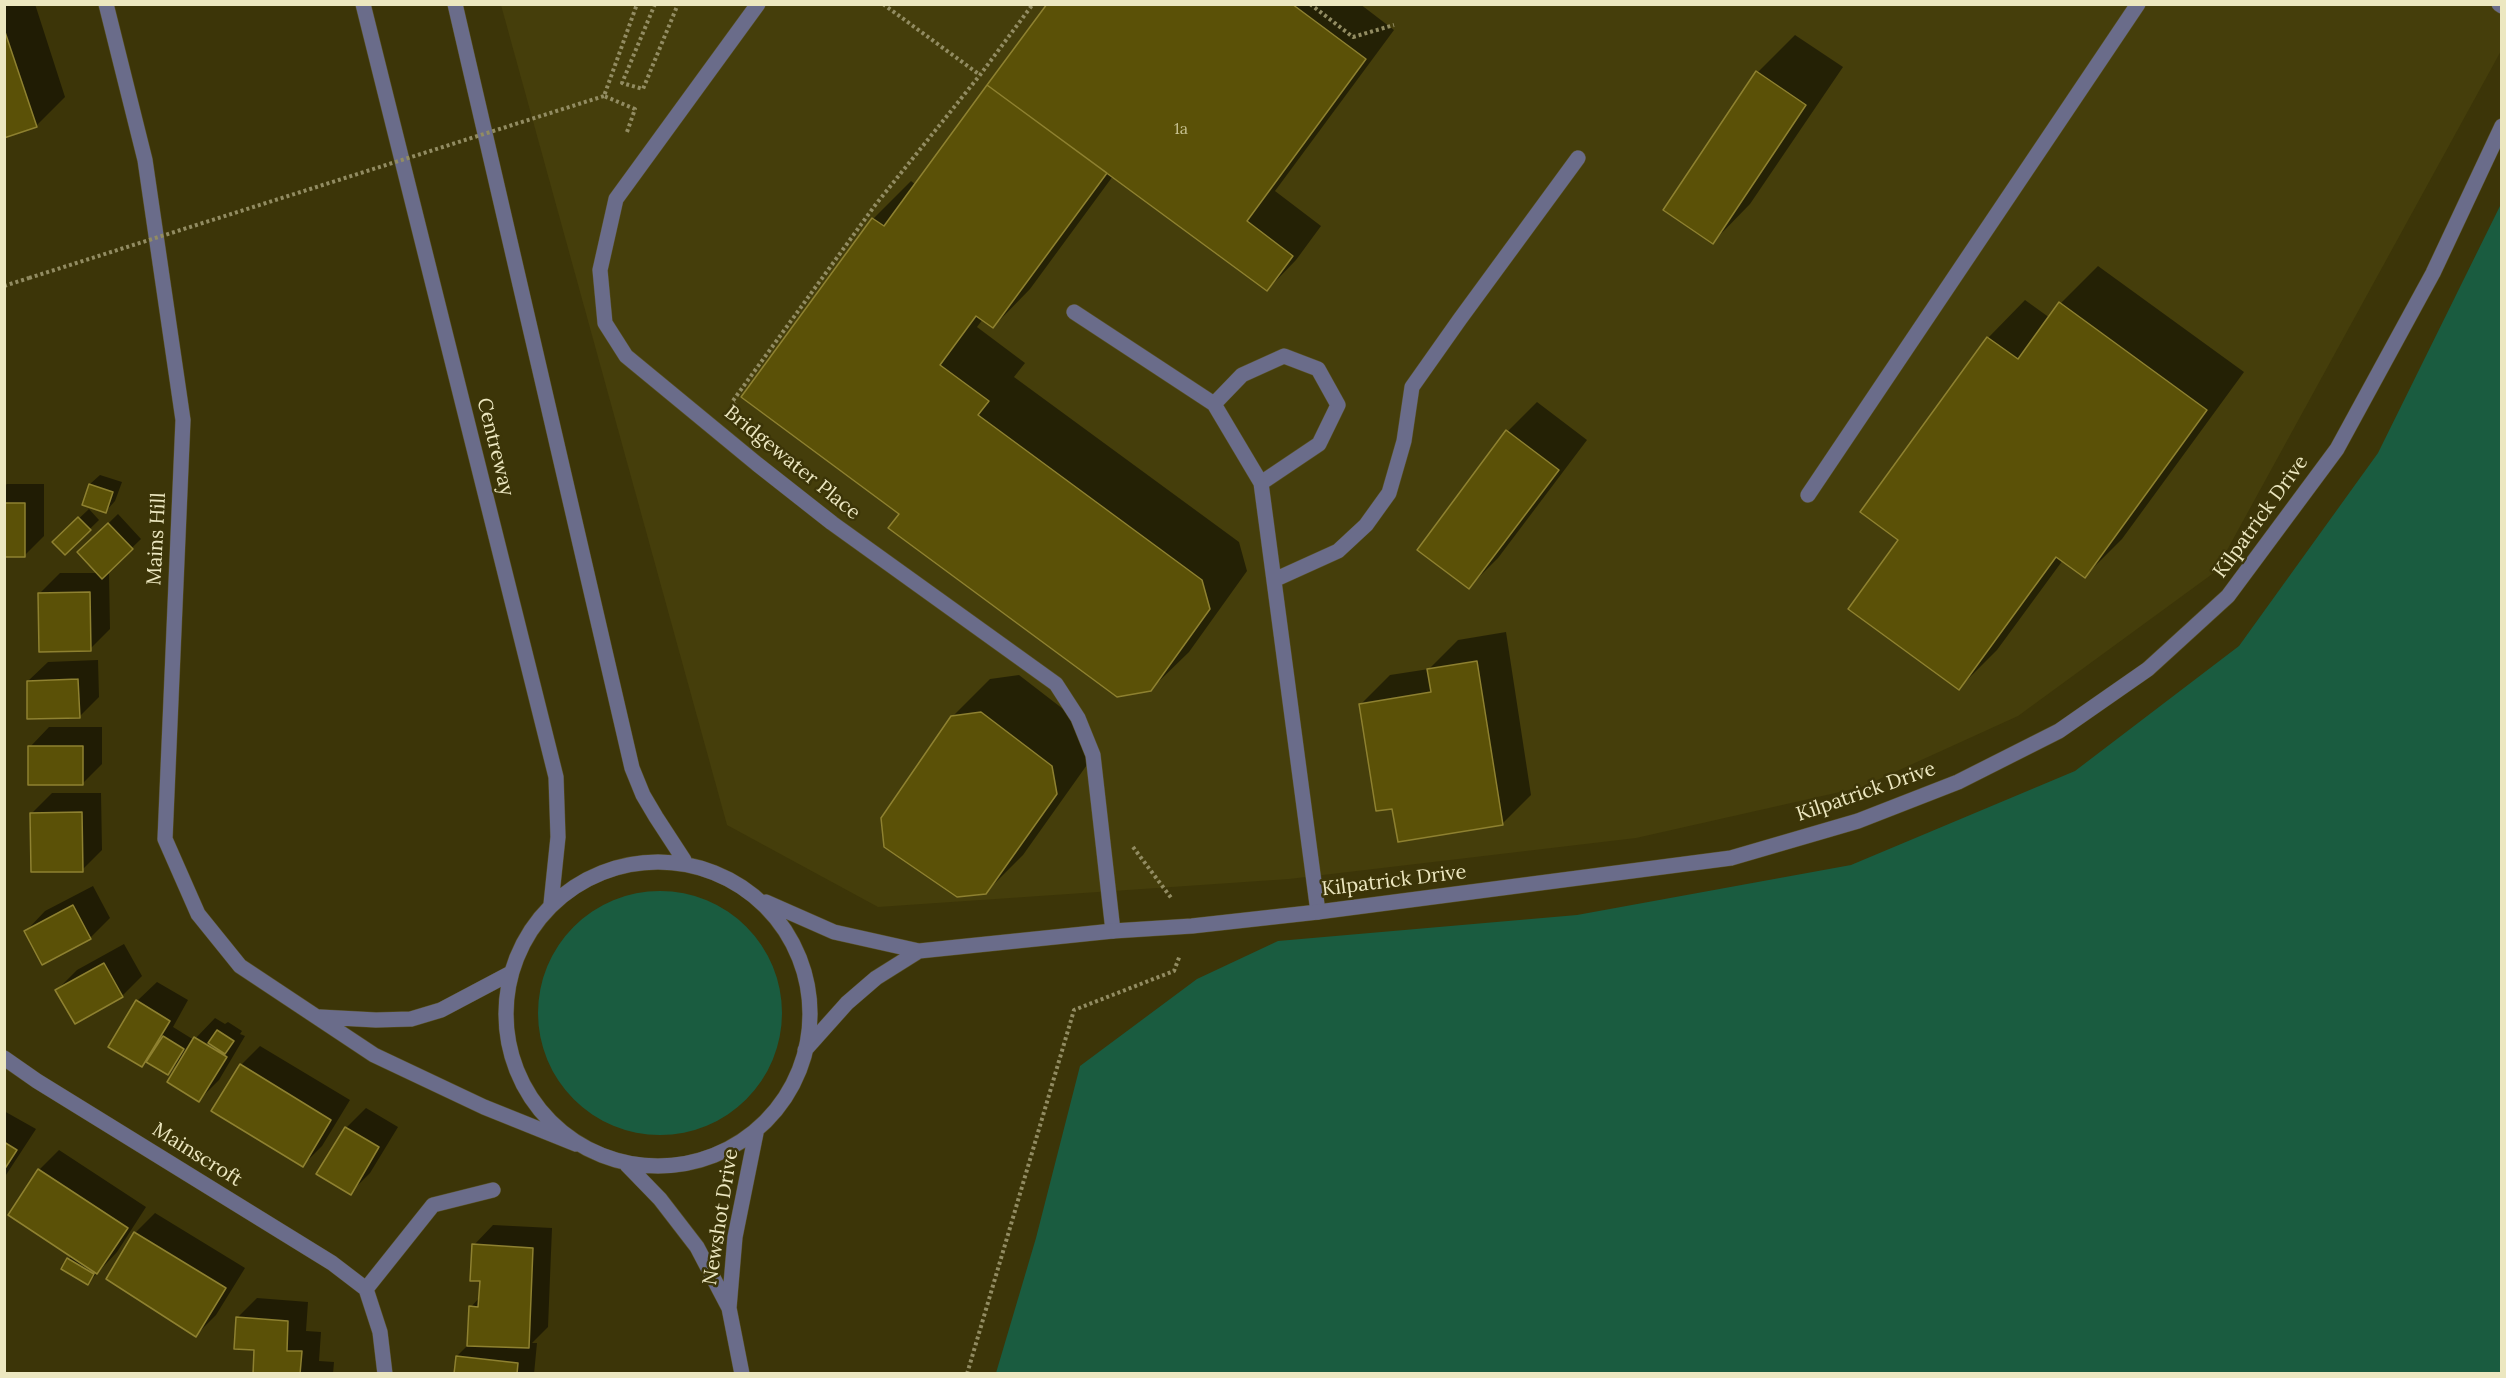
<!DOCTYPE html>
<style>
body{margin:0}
#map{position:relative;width:2506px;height:1378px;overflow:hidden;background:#3c3508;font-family:Lora,serif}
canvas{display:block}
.frame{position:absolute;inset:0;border:6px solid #ece7c0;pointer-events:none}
</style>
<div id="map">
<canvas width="2506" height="1378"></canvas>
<div class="frame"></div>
</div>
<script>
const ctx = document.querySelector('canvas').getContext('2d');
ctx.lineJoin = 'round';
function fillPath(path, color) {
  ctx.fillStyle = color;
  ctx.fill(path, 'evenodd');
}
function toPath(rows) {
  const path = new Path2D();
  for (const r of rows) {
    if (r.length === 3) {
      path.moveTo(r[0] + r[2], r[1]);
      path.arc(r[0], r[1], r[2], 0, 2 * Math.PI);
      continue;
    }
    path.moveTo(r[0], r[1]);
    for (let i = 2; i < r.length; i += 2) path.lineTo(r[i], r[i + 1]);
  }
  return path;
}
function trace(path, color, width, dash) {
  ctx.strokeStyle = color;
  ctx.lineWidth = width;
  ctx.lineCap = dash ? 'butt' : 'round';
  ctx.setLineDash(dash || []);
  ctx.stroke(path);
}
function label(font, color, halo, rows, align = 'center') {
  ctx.font = font + ' Lora,serif';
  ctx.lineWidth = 5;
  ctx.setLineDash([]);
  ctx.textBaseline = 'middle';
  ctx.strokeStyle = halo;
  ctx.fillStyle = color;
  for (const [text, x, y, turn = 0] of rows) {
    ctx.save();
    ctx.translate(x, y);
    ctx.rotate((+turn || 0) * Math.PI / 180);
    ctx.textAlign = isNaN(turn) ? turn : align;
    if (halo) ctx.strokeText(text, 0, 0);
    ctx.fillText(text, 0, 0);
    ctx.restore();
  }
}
fillPath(toPath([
 [2501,4,2502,49,2215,572,2018,716,1862,787,1636,838,1289,879,878,907,727,825,501,5]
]), '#453e0b');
fillPath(toPath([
 [2501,204,2501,1373,996,1373,1036,1238,1080,1066,1197,979,1278,941,1577,915,1851,865,2075,771,2239,646,2378,453],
 [660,1013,122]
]), '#1a5c40');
fillPath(toPath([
 [4,4,35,4,65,97,36,126,4,136],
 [1049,4,1360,4,1394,30,1275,191,1321,226,1296,260,1267,290,1113,176,1030,289,993,327,983,319,977,327,1025,363,1014,377,1239,542,1247,571,1189,652,1151,689,901,513,873,219,911,181,916,185],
 [1795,35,1843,67,1750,204,1713,242,1758,72],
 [2098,266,2244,372,2122,539,2085,576,2063,560,1997,650,1959,688,1900,539,1988,338,2025,300,2050,318,2061,303],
 [1537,402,1587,440,1498,558,1469,587,1508,431],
 [100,475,122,482,115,501,106,511,90,484],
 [7,484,44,484,44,536,24,556,4,556,4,486],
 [89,509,99,520,65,553,54,542],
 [118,514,141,539,106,573,109,573,110,629,90,649,40,593,60,573,98,573,79,552],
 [1506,632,1531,795,1502,824,1393,807,1361,704,1390,675,1429,669,1458,640],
 [98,660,99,697,80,716,28,681,48,662],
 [1019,675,1089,729,1094,755,1023,855,985,893,952,717,990,679],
 [49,727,102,727,102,764,82,784,30,747],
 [52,793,101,793,102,850,82,870,32,813],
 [93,886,110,918,90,938,26,931,45,911],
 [124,944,142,976,122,996,57,990,77,970],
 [157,982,188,1000,173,1027,194,1040,215,1018,225,1024,228,1022,242,1031,240,1034,245,1036,219,1080,199,1100,179,1062,168,1073,146,1060,142,1065,137,1001],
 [260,1046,350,1100,322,1146,303,1165,241,1065],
 [366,1108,398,1127,370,1173,350,1193,346,1128],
 [4,1111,36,1129,4,1178],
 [59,1150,146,1207,117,1252,88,1283,63,1268,72,1255,39,1170],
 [155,1213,245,1268,216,1315,196,1335,135,1233],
 [493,1225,552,1228,548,1327,532,1343,537,1343,534,1374,456,1374,457,1356,468,1345,471,1307,480,1297,482,1280,474,1245],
 [257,1298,308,1302,306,1331,321,1332,319,1361,334,1362,333,1374,254,1374,256,1349,237,1318]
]), '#0007');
const building = toPath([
 [1047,4,1292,4,1366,59,1247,221,1293,256,1267,291,987,85,1047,4],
 [4,29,37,127,4,138,4,29],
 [1756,71,1806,105,1713,244,1663,210,1756,71],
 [987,85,1107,173,993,328,976,316,940,365,989,401,978,415,1202,580,1210,609,1151,691,1117,697,888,528,899,514,741,397,872,218,884,226,987,85],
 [2059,302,2207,410,2085,578,2056,557,1959,690,1848,609,1898,540,1860,512,1987,337,2018,359,2059,302],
 [1506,430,1559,470,1469,589,1417,550,1506,430],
 [89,484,113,492,106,513,82,505,89,484],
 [4,503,25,503,25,557,4,557,4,503],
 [78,517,91,530,65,555,52,542,78,517],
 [108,523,133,549,102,579,77,552,108,523],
 [90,592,91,651,39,652,38,593,90,592],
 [1477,661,1503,825,1398,842,1392,809,1376,811,1359,704,1431,692,1427,669,1477,661],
 [78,679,80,718,27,719,27,681,78,679],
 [981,712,1052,766,1057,794,986,894,957,897,884,847,881,818,951,716,981,712],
 [28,746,83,746,83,785,28,785,28,746],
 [82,812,83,872,31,872,30,813,82,812],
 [73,905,91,939,42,965,24,931,73,905],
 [104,963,123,997,75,1024,55,990,104,963],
 [136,1000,170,1021,142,1067,108,1047,136,1000],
 [217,1030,234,1041,225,1054,208,1043,217,1030],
 [163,1036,184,1049,168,1075,146,1062,163,1036],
 [194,1037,227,1057,199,1102,167,1082,194,1037],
 [240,1064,331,1120,303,1167,211,1111,240,1064],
 [345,1127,379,1147,351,1195,316,1174,345,1127],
 [4,1142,17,1150,4,1170,4,1142],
 [38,1169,128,1228,97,1274,8,1215,38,1169],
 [134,1232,226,1288,196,1337,106,1279,134,1232],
 [472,1244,533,1248,529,1348,467,1346,469,1306,478,1307,480,1281,470,1281,472,1244],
 [67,1258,94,1274,88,1285,61,1269,67,1258],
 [236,1317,288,1321,287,1351,302,1351,300,1374,253,1374,254,1350,234,1349,236,1317],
 [456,1356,518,1363,517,1374,454,1374,456,1356]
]);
fillPath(building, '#5b5107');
trace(building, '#8e8130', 1.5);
const service = toPath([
 [758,4,616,199,600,270,605,323,626,356,757,464,832,523,1056,684,1078,718,1093,755,1113,931],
 [2499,4,2502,6],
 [1074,312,1214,404,1261,483,1318,912],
 [1214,404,1242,375,1284,356,1318,369,1338,405,1319,444,1261,483],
 [1808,495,2138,4],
 [1274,580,1338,551,1366,525,1389,493,1404,441,1412,387,1460,319,1578,158]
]);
const minor = toPath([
 [4,1058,37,1081,332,1263,366,1289,380,1332,385,1374],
 [366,1289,433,1205,493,1190]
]);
const tertiary = toPath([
 [106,4,145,160,183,420,165,839,198,914,240,966,374,1055,484,1107,576,1144],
 [363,4,556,777,558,837,551,904],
 [455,4,632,768,643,795,656,817,684,860],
 [658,1014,152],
 [766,902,834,932,919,951,1113,931,1192,926,1318,912,1731,858,1858,821,1958,782,2059,731,2148,669,2228,596,2337,449,2433,273,2502,126],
 [320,1017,376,1020,411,1019,441,1010,509,974],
 [805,1050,847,1003,876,978,919,951],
 [627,1165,660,1199,697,1247,729,1308,742,1374],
 [729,1308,735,1237,756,1133]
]);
trace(service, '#585125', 16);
trace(minor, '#585125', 16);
trace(tertiary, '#585125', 16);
trace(toPath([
 [655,4,622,83,643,89,678,4],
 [883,4,980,75],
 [1310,4,1353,37,1394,25],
 [627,132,635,109,604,96,637,4],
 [4,286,29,278],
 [735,405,732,402,876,204,980,75,1033,4],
 [1133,847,1172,899],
 [967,1374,1074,1010,1174,971,1180,955]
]), '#928c62', 4, [3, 3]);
trace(service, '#6a6c8a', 15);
trace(minor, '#6a6c8a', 15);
trace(tertiary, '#6a6c8a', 15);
trace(toPath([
 [29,278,604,96]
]), '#928c62', 4, [3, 3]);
label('16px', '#c8c292', null, [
 ["1a",1181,129]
]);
label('20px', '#ece7c0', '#3c3508', [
 ["Centreway",495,447,76],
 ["Bridgewater Place",792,463,39],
 ["Kilpatrick Drive",2261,517,-54],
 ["Mains Hill",157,539,-87],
 ["Kilpatrick Drive",1866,792,-19],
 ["Kilpatrick Drive",1394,881,-7],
 ["Mainscroft",197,1155,32],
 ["Newshot Drive",721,1217,-81]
]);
</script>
